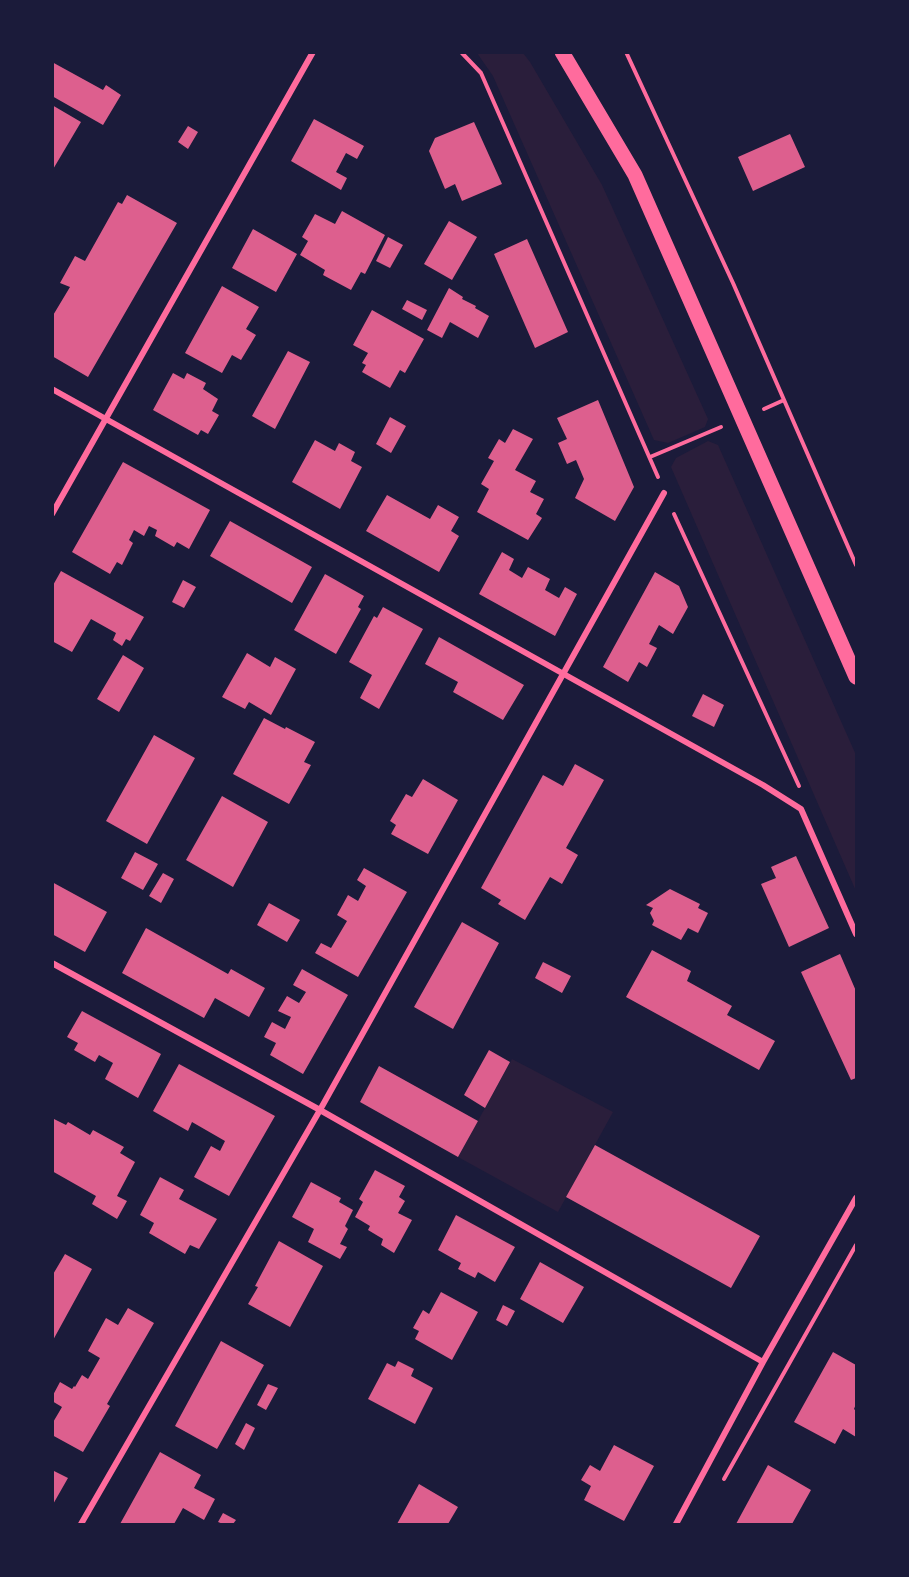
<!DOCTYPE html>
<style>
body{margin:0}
#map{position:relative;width:909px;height:1577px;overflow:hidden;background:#1b1b3a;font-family:"Fira Sans Condensed",sans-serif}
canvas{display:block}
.frame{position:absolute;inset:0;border:54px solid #1b1b3a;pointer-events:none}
</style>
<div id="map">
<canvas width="909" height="1577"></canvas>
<div class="frame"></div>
</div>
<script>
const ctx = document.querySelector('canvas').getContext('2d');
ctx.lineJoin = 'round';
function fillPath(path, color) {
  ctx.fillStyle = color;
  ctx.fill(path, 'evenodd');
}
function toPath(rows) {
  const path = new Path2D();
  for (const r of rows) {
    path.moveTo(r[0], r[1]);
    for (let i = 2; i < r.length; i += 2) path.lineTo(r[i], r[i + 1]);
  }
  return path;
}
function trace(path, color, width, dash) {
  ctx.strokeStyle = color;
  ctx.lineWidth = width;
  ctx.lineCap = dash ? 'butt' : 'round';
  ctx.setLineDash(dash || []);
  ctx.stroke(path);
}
fillPath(toPath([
 [477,53,523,53,530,62,602,185,708,419,705,427,668,443,654,440,493,76],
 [708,441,718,445,856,755,856,891,671,467,676,458],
 [512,1059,613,1112,558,1212,458,1157]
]), '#2a1e3b');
fillPath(toPath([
 [52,62,103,90,106,85,121,95,103,125,52,96],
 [52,105,81,122,52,171],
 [314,119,364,146,357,159,346,153,336,172,347,178,341,190,291,161],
 [474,122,502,184,462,201,455,184,445,189,429,151,435,138],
 [188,126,198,132,188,149,178,142],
 [790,134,805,167,753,191,738,157],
 [127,195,177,223,88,377,52,356,52,317,70,287,60,283,75,256,85,261,118,202,122,204],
 [342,211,385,235,365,274,361,272,351,290,323,275,325,270,300,255,308,241,302,237,315,214,335,224],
 [449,221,477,237,452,280,424,264],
 [253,229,297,254,276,292,232,268],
 [388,237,403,245,390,268,376,261],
 [527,239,568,332,535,348,494,254],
 [222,286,259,307,246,329,256,335,241,360,232,355,222,373,185,353],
 [449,288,463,297,462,299,476,306,475,308,489,316,478,338,450,322,442,338,427,330],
 [407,300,427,310,422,320,402,309],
 [372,310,424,339,405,373,400,370,390,388,362,372,366,365,362,363,368,353,353,345],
 [288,351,310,362,275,429,252,416],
 [173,373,184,379,187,373,206,383,203,389,218,399,212,411,219,415,208,434,201,430,198,435,153,410],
 [598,400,634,487,615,521,575,498,584,479,576,460,567,464,558,443,567,439,557,418],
 [390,417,406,426,391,453,376,444],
 [513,429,533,439,515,470,536,481,530,492,544,499,536,514,542,518,528,540,477,512,489,489,481,484,494,461,488,458,499,439,505,443],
 [315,440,335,451,339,443,355,452,351,461,362,467,340,509,292,482],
 [123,462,210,510,189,549,177,542,174,547,155,536,157,530,149,526,144,536,134,530,129,540,133,543,122,565,117,562,110,574,72,552],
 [387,495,430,519,438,505,459,517,451,531,459,536,439,572,366,531],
 [230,521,312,567,292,603,210,556],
 [502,552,514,559,509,570,522,578,528,567,550,579,545,590,559,598,565,587,577,594,555,636,479,594],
 [61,571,144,617,130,641,126,639,122,646,113,640,116,633,91,619,72,652,52,641,52,587],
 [655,572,679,586,688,607,673,634,659,625,649,644,657,648,647,667,639,662,628,682,603,667],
 [325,574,364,596,358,607,361,609,336,654,294,630],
 [183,580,196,587,184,608,172,602],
 [383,607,423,629,379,709,360,698,372,675,349,662,374,616,377,618],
 [439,637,524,685,503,720,453,692,458,682,425,664],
 [247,653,270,667,275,657,296,669,271,715,249,702,245,709,222,697],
 [123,655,144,668,119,712,97,699],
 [703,694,724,705,714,727,692,716],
 [264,718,285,729,286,727,315,742,304,762,311,765,289,804,233,774],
 [154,735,195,758,147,844,106,821],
 [575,764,604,780,566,848,578,855,562,884,550,877,525,920,498,904,501,900,481,888,543,775,563,786],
 [423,779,458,800,428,854,391,834,396,825,390,821,406,794,412,797],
 [222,796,268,822,233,887,186,860],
 [135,852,158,864,143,890,121,878],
 [796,856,829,928,789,947,761,884,776,878,771,867],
 [364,868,407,892,358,977,315,953,321,943,331,948,347,921,337,915,348,895,358,901,366,886,357,880],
 [163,873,174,879,161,903,149,896],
 [52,882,107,912,85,952,52,934],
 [670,889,700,904,698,908,708,913,698,933,688,928,681,940,652,925,654,921,650,913,653,908,646,905],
 [269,903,300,920,287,942,257,925],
 [462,922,499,943,453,1029,414,1007],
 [146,928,228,974,231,969,265,988,249,1017,215,998,204,1018,122,973],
 [652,950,691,971,687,981,732,1006,727,1015,775,1041,759,1070,626,997],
 [840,954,856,991,856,1078,851,1080,801,972],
 [543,962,571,976,562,993,535,978],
 [302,969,348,995,303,1074,270,1055,276,1043,264,1037,272,1022,285,1029,291,1017,278,1011,287,996,299,1003,306,992,293,985],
 [82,1011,161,1054,138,1098,105,1079,113,1063,99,1055,95,1062,74,1050,78,1043,67,1037],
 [489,1050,510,1062,485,1108,464,1095],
 [179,1064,275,1116,229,1196,194,1177,211,1146,220,1151,225,1141,192,1122,188,1131,153,1111],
 [379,1066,478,1121,458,1157,360,1102],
 [52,1118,66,1125,68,1122,90,1135,93,1130,124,1147,120,1153,135,1162,117,1196,127,1201,117,1219,92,1204,96,1196,52,1171],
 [595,1145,760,1236,731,1288,566,1197],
 [375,1170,405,1186,399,1197,405,1201,398,1213,412,1220,394,1253,381,1245,383,1239,368,1230,370,1226,355,1217,363,1202,359,1199],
 [160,1177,184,1190,179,1199,217,1219,199,1249,190,1245,185,1254,149,1233,154,1223,140,1215],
 [311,1182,341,1198,339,1202,353,1210,345,1226,348,1229,340,1244,347,1247,340,1259,308,1242,314,1229,292,1217],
 [456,1215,515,1247,495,1282,478,1272,475,1278,458,1269,461,1263,438,1250],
 [279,1241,323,1266,290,1327,248,1304,258,1287,255,1286],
 [65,1254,92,1269,52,1342,52,1276],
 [540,1262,584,1287,563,1323,520,1299],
 [441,1292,478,1312,452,1360,415,1339,419,1331,413,1328,423,1310,429,1314],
 [503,1305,515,1311,507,1326,496,1320],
 [128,1308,154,1323,107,1404,110,1406,83,1452,52,1435,52,1424,62,1407,52,1401,52,1397,60,1382,72,1389,74,1386,75,1387,82,1375,88,1379,100,1358,88,1351,106,1318,118,1325],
 [221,1341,264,1365,217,1449,175,1426],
 [833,1352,856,1365,856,1404,854,1409,856,1411,856,1437,843,1429,835,1444,794,1422],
 [398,1361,414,1369,411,1376,433,1388,415,1424,368,1399,387,1363,395,1367],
 [268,1384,278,1388,266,1410,257,1405],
 [246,1423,255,1428,244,1450,235,1444],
 [614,1445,654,1466,624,1521,584,1500,591,1486,581,1480,590,1465,600,1471],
 [160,1452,201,1475,194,1488,215,1499,204,1520,183,1508,174,1524,120,1524],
 [768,1465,811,1490,792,1524,736,1524],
 [52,1470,68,1478,52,1506],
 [419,1484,458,1507,448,1524,397,1524],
 [223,1513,236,1520,233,1524,223,1524,218,1522]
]), '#dd5f8e');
trace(toPath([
 [461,52,481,73,658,477],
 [626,52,733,283,856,565],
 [764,409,784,400],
 [650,457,721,427],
 [674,514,799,786],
 [724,1479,856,1245]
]), '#ff6b9d', 4);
trace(toPath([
 [52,389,763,785,801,809,856,934],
 [52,514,313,52],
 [52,963,320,1110,763,1362],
 [81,1524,320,1110,664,493],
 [676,1524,763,1362,856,1198]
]), '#ff6b9d', 6);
trace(toPath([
 [562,52,635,175,856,677]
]), '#ff6b9d', 15);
</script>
